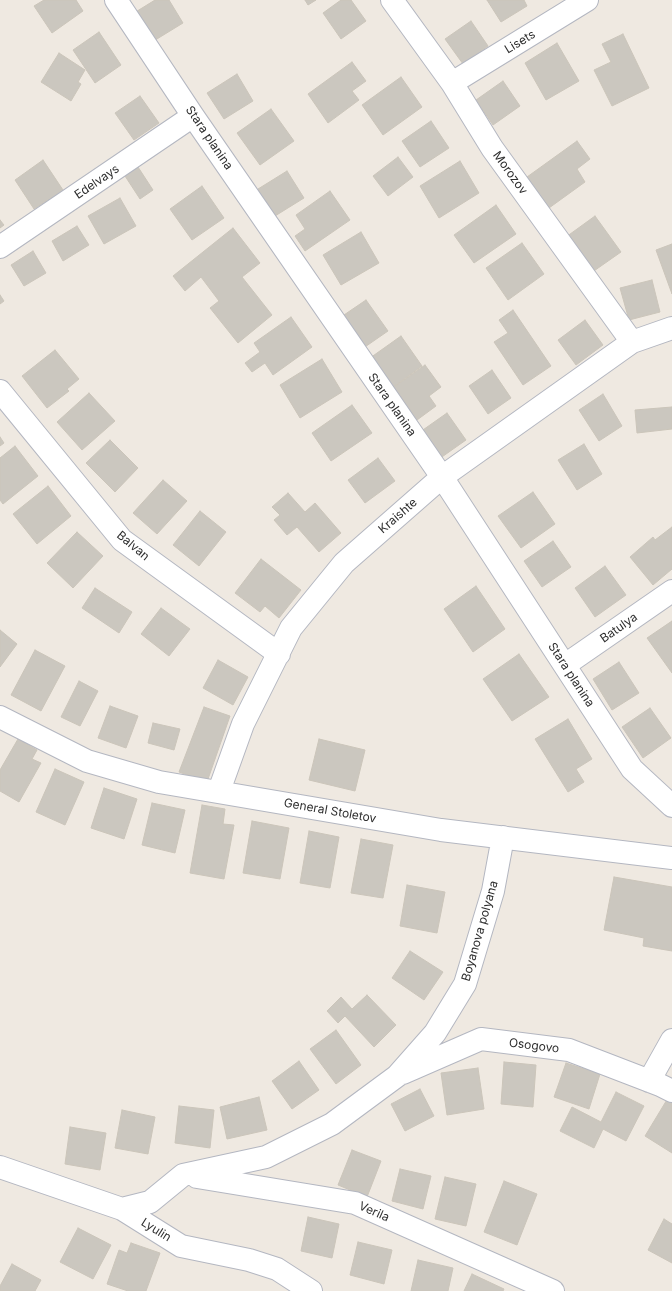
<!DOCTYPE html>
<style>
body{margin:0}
canvas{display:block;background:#efe9e1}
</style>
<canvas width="672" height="1291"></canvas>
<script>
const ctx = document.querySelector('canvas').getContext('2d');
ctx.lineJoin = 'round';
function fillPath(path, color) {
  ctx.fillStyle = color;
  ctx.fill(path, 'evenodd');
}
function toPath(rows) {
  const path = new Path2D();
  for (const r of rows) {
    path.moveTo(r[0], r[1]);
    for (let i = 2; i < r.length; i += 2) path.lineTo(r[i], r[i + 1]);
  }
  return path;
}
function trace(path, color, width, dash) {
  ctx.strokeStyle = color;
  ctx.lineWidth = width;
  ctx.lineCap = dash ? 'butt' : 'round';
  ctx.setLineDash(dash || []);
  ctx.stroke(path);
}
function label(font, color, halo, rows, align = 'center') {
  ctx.font = font + ' Inter,sans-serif';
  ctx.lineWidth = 3;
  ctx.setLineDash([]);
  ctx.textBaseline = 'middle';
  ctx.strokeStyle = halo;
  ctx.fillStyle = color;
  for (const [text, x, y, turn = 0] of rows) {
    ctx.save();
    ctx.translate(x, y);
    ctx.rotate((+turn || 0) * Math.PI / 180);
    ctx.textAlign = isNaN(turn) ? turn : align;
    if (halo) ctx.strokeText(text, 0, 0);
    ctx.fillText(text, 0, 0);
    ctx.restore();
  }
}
const building = toPath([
 [44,0,76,0,83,11,52,33,34,6,44,0],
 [155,0,169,0,183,23,152,42,134,13,155,0],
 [305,0,316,0,308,5,305,0],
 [341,0,351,0,366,21,341,39,323,13,341,0],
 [487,0,524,0,527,6,501,22,487,0],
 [471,21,488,46,463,64,445,39,471,21],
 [99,32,121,65,95,83,73,50,99,32],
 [623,34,649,88,612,106,594,70,611,62,602,44,623,34],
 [557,43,579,81,546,100,525,63,557,43],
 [59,53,85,70,78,82,81,84,71,101,41,82,59,53],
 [352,62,366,81,352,91,359,100,328,123,308,94,352,62],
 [237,74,253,101,224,119,207,93,237,74],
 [401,77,422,107,383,135,362,105,401,77],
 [503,81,520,106,493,125,476,100,503,81],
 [140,96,159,123,134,140,115,113,140,96],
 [271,109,294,141,260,165,237,133,271,109],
 [431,121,449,148,420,167,402,141,431,121],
 [577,141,590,159,577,169,585,182,549,208,527,177,577,141],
 [398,157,413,177,388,196,373,176,398,157],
 [43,160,63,190,34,209,15,180,43,160],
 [460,161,479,193,439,218,420,186,460,161],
 [138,167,153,190,140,199,125,176,138,167],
 [287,171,304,198,275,216,258,189,287,171],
 [202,186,224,218,192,240,170,209,202,186],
 [330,191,350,220,305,251,295,236,305,229,296,215,330,191],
 [120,198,136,226,104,244,88,216,120,198],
 [496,205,516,234,474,263,454,235,496,205],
 [595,216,621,252,591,273,566,237,595,216],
 [0,220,4,225,0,228,0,220],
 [77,226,89,245,63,261,52,241,77,226],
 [233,228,260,263,242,277,272,315,238,343,210,308,219,301,201,277,185,291,173,276,233,228],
 [361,232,379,263,341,285,323,255,361,232],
 [522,243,544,274,508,300,486,268,522,243],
 [672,244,672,294,656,250,672,244],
 [33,251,46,273,24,286,11,265,33,251],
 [652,280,660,312,629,320,620,288,652,280],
 [0,295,4,301,0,304,0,295],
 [366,300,388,331,362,349,341,317,366,300],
 [513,310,551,366,523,385,494,342,508,333,499,320,513,310],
 [291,317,312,347,273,375,265,363,252,372,245,363,260,352,254,343,291,317],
 [585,320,603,345,576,365,558,340,585,320],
 [401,336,422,366,392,388,370,358,401,336],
 [55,350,79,379,67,389,69,391,47,408,22,376,55,350],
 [322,359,342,392,300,418,280,385,322,359],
 [425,365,441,387,429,396,436,406,417,420,394,387,425,365],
 [492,370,511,398,488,414,469,386,492,370],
 [89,393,115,421,82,450,57,422,89,393],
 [603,394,622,426,599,441,579,410,603,394],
 [352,405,372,433,331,461,312,433,352,405],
 [672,407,672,429,637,433,635,410,672,407],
 [447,413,466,440,439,459,420,432,447,413],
 [0,437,4,443,0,446,0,437],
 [110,440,138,468,115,492,86,463,110,440],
 [584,444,602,474,577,490,558,460,584,444],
 [15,446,38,476,3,504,0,500,0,458,15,446],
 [378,458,395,481,365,503,348,480,378,458],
 [163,480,187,501,157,534,133,513,163,480],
 [48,486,71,516,37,544,13,514,48,486],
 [533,492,555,524,521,548,498,516,533,492],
 [288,493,305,512,315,503,341,533,319,552,297,527,287,535,274,520,280,515,272,507,288,493],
 [200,511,226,532,199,566,173,545,200,511],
 [672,527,672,569,653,585,630,557,653,537,655,540,672,527],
 [77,532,103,556,73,588,47,563,77,532],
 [553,541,571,567,542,587,524,561,553,541],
 [261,559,301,590,279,618,265,606,260,612,235,593,261,559],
 [605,566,626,595,595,617,575,588,605,566],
 [476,586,505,629,473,652,444,609,476,586],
 [95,588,132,612,119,633,82,608,95,588],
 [161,608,190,629,169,656,141,634,161,608],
 [672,621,672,673,647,638,672,621],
 [0,630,17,644,0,667,0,630],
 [35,650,65,666,41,711,11,695,35,650],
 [519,654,549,697,512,721,483,679,519,654],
 [218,660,248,677,233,705,203,688,218,660],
 [619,662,639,693,612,710,593,679,619,662],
 [79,681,98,691,80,726,61,717,79,681],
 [110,706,138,716,126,748,98,738,110,706],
 [204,707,230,716,207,782,179,772,204,707],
 [650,708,671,738,643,758,622,727,650,708],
 [568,719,592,759,576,769,584,782,568,792,535,739,568,719],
 [153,723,180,729,174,750,148,743,153,723],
 [18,739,37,750,32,759,41,763,19,802,0,791,0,770,18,739],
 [319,739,365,750,355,791,309,780,319,739],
 [55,769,84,782,65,825,36,812,55,769],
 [104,788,137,799,124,839,91,828,104,788],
 [152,803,185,810,175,853,142,845,152,803],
 [202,805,225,809,223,824,234,825,224,879,190,873,202,805],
 [252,821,289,828,280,879,243,873,252,821],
 [309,831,339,837,330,888,300,883,309,831],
 [361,839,393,845,383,898,351,893,361,839],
 [614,877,672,887,672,951,643,946,644,938,604,930,614,877],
 [407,885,445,892,437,933,400,926,407,885],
 [410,951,443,972,424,1000,392,978,410,951],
 [367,995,396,1025,374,1047,345,1016,338,1023,327,1011,341,997,352,1009,367,995],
 [336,1030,361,1065,336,1084,310,1049,336,1030],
 [299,1061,319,1090,292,1109,272,1081,299,1061],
 [504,1062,536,1065,533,1107,501,1104,504,1062],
 [566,1063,600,1074,589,1109,554,1097,566,1063],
 [478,1068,484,1109,447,1115,441,1073,478,1068],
 [420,1089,434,1116,405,1131,391,1104,420,1089],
 [616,1092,644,1106,626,1141,603,1129,594,1148,560,1131,572,1107,601,1122,616,1092],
 [259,1097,267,1130,227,1139,220,1107,259,1097],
 [668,1098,672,1100,672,1153,645,1136,668,1098],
 [179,1106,214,1110,210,1148,175,1143,179,1106],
 [122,1110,155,1117,148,1154,115,1148,122,1110],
 [70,1127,106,1133,100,1170,65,1164,70,1127],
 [352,1150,381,1161,367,1197,338,1185,352,1150],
 [400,1169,431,1176,423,1209,392,1201,400,1169],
 [445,1177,476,1184,466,1226,435,1219,445,1177],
 [504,1181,537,1194,517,1245,484,1232,504,1181],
 [308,1217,339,1224,332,1258,301,1251,308,1217],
 [664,1219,672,1224,672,1263,648,1250,664,1219],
 [78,1228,111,1245,93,1279,60,1262,78,1228],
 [358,1242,392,1250,384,1284,350,1275,358,1242],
 [131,1243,160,1253,146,1291,128,1291,107,1284,119,1250,127,1253,131,1243],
 [418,1260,453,1268,448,1291,411,1291,418,1260],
 [12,1264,41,1280,35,1291,0,1291,0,1286,12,1264],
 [472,1274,504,1289,503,1291,464,1291,472,1274]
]);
fillPath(building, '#cbc7bf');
trace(building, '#cbc5ba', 1);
const street = toPath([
 [116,0,193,116,442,477,632,769,672,806],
 [392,0,452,83,492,148,632,342],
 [452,83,587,0],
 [0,247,193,116],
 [0,391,122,540,279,654],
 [565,665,672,591],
 [0,717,87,761,159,782,441,830,672,858],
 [219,791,243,724,291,628,344,563,442,477,632,342,672,328],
 [403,1073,481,1039,569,1050,660,1085,672,1091],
 [649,1081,672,1040],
 [0,1167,122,1209,181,1246,249,1260,277,1269,311,1291],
 [197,1177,355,1203,553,1291],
 [122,1209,150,1202,183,1175,266,1157,332,1124,397,1076,435,1033,465,984,493,891,503,837]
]);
trace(street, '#b4b7c1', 24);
trace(street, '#fff', 22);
label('12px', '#2e2e2e', '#fff', [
 ["Lisets",520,42,-31],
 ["Stara planina",209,138,56],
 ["Morozov",510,173,54],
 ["Edelvays",97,182,-34],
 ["Stara planina",392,405,55],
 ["Kraishte",398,516,-41],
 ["Balvan",133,546,40],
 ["Batulya",619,628,-35],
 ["Stara planina",571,675,57],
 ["General Stoletov",330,811,10],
 ["Boyanova polyana",480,931,-74],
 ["Osogovo",534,1046,7],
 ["Verila",374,1212,24],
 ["Lyulin",156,1230,32]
]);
</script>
